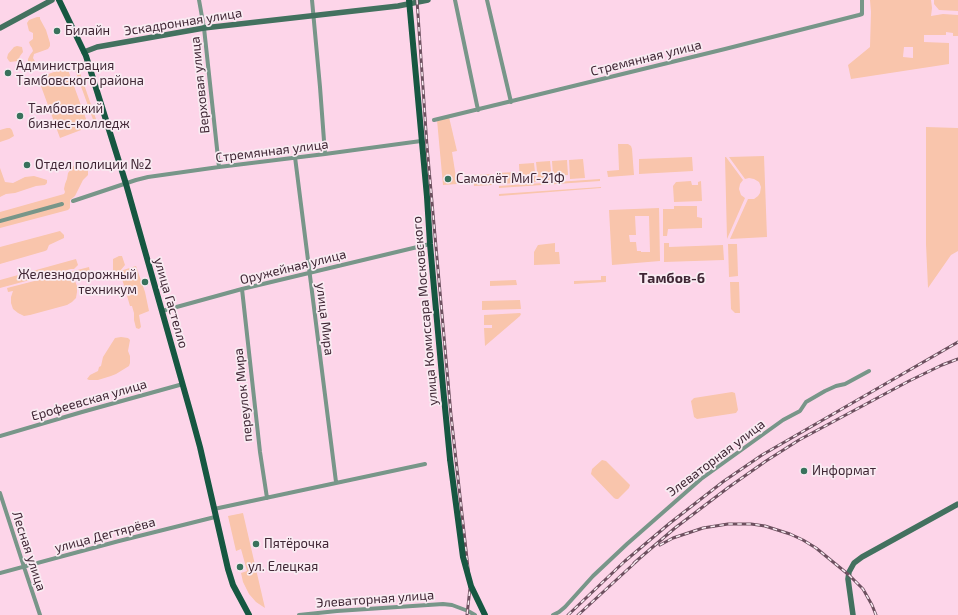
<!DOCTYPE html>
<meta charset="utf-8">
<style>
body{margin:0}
canvas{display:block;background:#fdd5e9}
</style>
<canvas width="958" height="615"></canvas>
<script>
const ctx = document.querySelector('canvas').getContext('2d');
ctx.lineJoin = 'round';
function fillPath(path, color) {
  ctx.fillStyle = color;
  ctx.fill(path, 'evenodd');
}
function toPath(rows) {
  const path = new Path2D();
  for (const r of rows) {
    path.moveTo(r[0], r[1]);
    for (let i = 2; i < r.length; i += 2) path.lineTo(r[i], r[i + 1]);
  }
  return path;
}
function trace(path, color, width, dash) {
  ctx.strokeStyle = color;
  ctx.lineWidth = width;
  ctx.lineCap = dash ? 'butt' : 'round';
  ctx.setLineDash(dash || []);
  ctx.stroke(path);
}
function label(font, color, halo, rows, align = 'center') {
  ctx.font = font + ' "Exo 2",sans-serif';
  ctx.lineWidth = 3.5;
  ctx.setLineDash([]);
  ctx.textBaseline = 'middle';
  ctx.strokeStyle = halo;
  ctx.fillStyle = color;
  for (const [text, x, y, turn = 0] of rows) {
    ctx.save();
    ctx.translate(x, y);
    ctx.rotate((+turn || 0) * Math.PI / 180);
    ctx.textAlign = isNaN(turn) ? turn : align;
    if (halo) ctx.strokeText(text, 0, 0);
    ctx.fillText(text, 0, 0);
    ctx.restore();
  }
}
fillPath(toPath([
 [870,0,931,0,932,8,931,16,943,14,958,15,958,36,953,36,953,33,946,32,946,35,924,35,924,42,949,43,949,64,851,79,848,65,870,47,871,12],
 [904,47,913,47,913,58,903,57],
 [934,0,958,0,958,11,939,10,934,4],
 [37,17,40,17,40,19,46,30,50,43,50,46,48,49,34,54,33,58,36,63,36,69,34,71,33,71,31,70,28,65,28,59,30,55,33,51,32,48,30,45,29,42,33,39,33,33,29,31,27,23,29,20],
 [17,46,22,47,23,52,20,56,18,61,10,62,9,61,7,58,8,54,14,47],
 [76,66,78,67,97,122,97,124,95,125,74,67],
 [67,67,89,127,60,138,38,78],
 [449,117,457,151,452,152,457,184,443,185,437,120],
 [926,127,958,128,958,251,951,255,928,288,926,244],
 [7,128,10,128,12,130,14,136,9,139,0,142,0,130],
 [618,144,628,144,631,146,632,149,634,175,608,177,607,171,619,170],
 [764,156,767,237,730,239,748,199,754,199,758,196,760,193,761,187,759,182,754,179,749,178,745,179,729,157],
 [692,157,693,171,639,174,639,159],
 [725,157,726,157,743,180,740,184,739,189,741,195,745,198,727,239],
 [583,159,585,178,570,179,569,160],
 [567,160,568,175,553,176,552,161],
 [550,161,552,180,538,181,536,162],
 [79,162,85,163,88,169,88,175,83,180,75,196,70,200,70,208,68,210,0,228,0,212,64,194,65,192,64,189,65,184,67,179,68,173,76,163],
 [534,163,536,182,520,183,519,164],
 [0,168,5,182,13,183,25,177,34,176,44,179,47,180,47,183,45,185,36,186,15,193,6,194,0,197],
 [516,172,517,183,498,184,497,173],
 [492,174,492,185,474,186,473,175],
 [600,179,600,181,499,188,499,186],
 [691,181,692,185,698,185,698,182,701,181,702,201,674,202,673,186,676,182],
 [601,187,601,188,499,196,499,194],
 [674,206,697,206,697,217,702,218,702,228,668,229,667,236,663,236,663,209,674,209],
 [659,208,660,261,612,265,609,210],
 [635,216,649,216,650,252,641,252,641,251,637,251,636,242,630,242,629,235,636,235],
 [60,231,64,235,64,238,49,245,47,250,45,251,0,264,0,247],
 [555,243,555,252,559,252,560,264,534,265,534,252,538,245],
 [664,243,669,243,669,247,723,245,724,260,664,262],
 [728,244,737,244,738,276,729,277],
 [119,256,122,256,125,265,120,271,136,266,145,292,149,311,139,315,141,327,139,329,136,328,134,320,134,313,132,306,130,306,120,272,115,275,114,275,113,274,113,259],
 [76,259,78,265,74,269,71,269,0,288,0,280],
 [89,267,90,272,70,277,75,281,77,286,77,292,76,298,72,302,67,305,30,315,24,316,18,313,13,309,11,303,11,297,13,291,8,292,7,288],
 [601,276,606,276,606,282,574,284,574,281,601,280],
 [516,280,517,285,490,286,490,281],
 [730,282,739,282,740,313,735,313,731,309],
 [520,300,521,309,482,310,482,301],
 [520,313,521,314,520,316,485,346,484,328,492,328,492,325,484,325,484,315],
 [121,337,128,338,130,340,128,351,130,356,130,363,129,366,116,374,111,376,98,380,89,380,87,379,90,375,98,371,99,367,101,366,103,357,115,338],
 [732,392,735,393,738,410,736,413,697,419,694,417,691,401,694,398],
 [602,460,606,461,630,485,629,488,618,499,616,499,614,498,591,474,592,469],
 [243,513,265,608,256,602,249,594,243,582,241,573,247,571,241,549,236,551,228,516]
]), '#f9c5ac');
trace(toPath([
 [199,0,204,28,219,167],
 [312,0,320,87,325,154],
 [455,0,478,110],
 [487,0,511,102],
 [434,120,725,49,859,15,862,14,862,0],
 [295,157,336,482],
 [73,201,136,180,148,177,219,167,325,154,421,141],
 [0,221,62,204],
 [242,289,260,452,267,498],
 [162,311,242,289,430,244],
 [0,436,82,412,183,384],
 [0,493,24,567,40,615],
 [214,509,425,464],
 [0,573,119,541,215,517],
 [299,615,337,611,443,604,452,605,468,611,475,615],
 [553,615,559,612,565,607,593,576,627,544,701,479,783,420,800,411,806,402,825,391,836,386,845,384,869,371]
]), '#789689', 4);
trace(toPath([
 [0,28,52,0],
 [84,52,97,47,204,28,398,6,428,0],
 [853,615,848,579,849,572,854,563,862,557,958,504]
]), '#43715f', 5.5);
trace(toPath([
 [59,0,86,56,126,184,191,414,200,447,228,569,233,585,249,615],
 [409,0,427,197,430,244,443,387,450,459]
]), '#165741', 6);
const rail = toPath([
 [417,0,427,146,451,415,468,568,470,588,467,615],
 [660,545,673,538,703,528,728,524,751,524,765,526,790,534,803,540,816,548,849,575,863,589,872,605,876,615],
 [634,563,675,528,729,487,766,461,799,440,909,381,942,365,958,359],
 [568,615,625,561,670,523,724,481,762,455,958,342],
 [578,615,638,560]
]);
trace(rail, '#6d505f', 3);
trace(rail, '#f9ebf2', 1.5, [4.5]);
trace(toPath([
 [450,459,463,557,471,586,485,615]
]), '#165741', 6);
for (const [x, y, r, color] of [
 [57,31,4,"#38725c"],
 [8,73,4,"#38725c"],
 [20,116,4,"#38725c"],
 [27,165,4,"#38725c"],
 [448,179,4,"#38725c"],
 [145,282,4,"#38725c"],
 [804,471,4,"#38725c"],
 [256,544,4,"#38725c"],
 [240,567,4,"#38725c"]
]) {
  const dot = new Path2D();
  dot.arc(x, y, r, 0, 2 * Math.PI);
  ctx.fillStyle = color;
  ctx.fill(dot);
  trace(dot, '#f9ebf2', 1.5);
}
label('13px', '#3f2634', '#f9ebf2', [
 ["Эскадронная улица",183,22,-9],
 ["Стремянная улица",646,58,-14],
 ["Верховая улица",200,85,-96],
 ["Стремянная улица",272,151,-7],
 ["Оружейная улица",293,267,-14],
 ["улица Гастелло",171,303,74],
 ["улица Комиссара Московского",425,311,-95],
 ["улица Мира",325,319,83],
 ["переулок Мира",243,395,-96],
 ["Ерофеевская улица",89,400,-16],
 ["Элеваторная улица",716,458,-37],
 ["улица Дегтярёва",105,535,-15],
 ["Лесная улица",29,551,72],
 ["Элеваторная улица",375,599,-4]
]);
label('13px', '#3f2634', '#f9ebf2', [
 ["Билайн",65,31],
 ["Администрация",16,66],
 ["Тамбовского района",16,81],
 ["Тамбовский",28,109],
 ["бизнес-колледж",28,124],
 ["Отдел полиции №2",35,165],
 ["Самолёт МиГ-21Ф",456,179],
 ["Железнодорожный",137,275,"right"],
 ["техникум",137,290,"right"],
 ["Информат",812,471],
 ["Пятёрочка",264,544],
 ["ул. Елецкая",248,567]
], 'left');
label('bold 14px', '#3f2634', '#f9ebf2', [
 ["Тамбов-6",672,278]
]);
</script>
